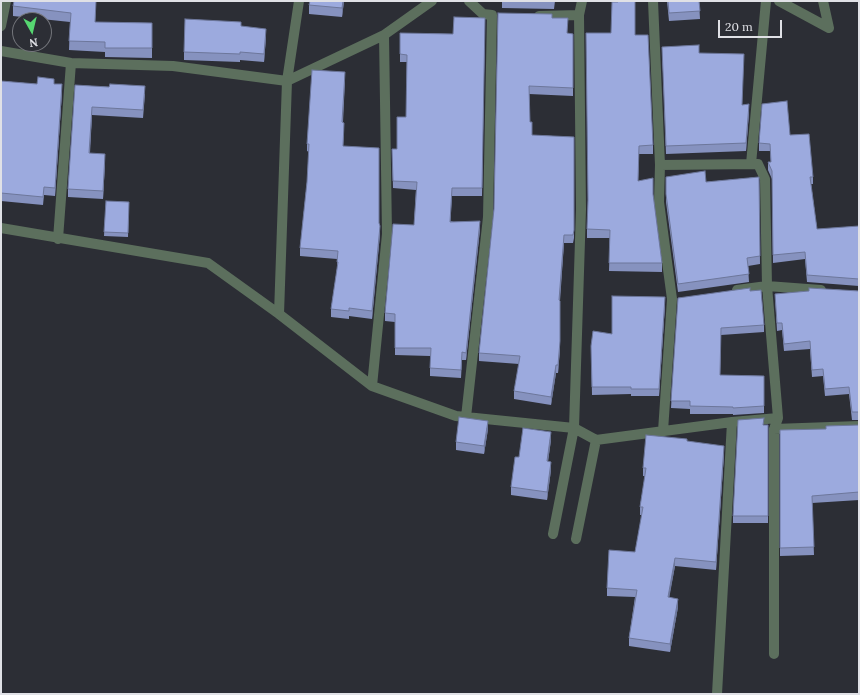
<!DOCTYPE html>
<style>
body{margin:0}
#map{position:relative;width:860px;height:695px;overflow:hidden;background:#2c2e35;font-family:Lora,serif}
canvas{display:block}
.frame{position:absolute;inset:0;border:2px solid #e0e1e6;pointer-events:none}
.north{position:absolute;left:12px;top:12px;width:40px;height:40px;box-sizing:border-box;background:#2c2e35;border:1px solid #74767c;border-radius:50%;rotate:172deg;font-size:11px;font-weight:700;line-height:16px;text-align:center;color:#e0e1e6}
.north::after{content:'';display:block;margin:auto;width:14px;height:18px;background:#56d671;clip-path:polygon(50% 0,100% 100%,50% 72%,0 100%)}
.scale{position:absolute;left:718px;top:20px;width:64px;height:18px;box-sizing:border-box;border:2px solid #e0e1e6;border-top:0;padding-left:5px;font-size:12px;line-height:14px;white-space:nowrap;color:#e0e1e6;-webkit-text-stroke:3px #2c2e35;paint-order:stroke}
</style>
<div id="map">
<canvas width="860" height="695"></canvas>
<div class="frame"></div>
<div class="north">N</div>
<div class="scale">20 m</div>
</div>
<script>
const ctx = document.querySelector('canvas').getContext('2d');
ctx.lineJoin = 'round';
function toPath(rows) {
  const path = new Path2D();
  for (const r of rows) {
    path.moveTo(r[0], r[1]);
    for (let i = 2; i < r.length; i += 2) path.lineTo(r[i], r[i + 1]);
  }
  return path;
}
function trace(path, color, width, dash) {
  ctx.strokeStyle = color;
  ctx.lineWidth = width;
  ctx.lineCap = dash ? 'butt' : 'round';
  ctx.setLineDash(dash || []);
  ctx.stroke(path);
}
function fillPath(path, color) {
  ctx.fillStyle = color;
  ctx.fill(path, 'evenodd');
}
trace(toPath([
 [653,1,660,165,659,202,672,299,663,431],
 [766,1,751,164,758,164,765,179,767,286,778,418],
 [779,1,829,28,823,1],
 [539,16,579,15,582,1],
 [1,26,6,1],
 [384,35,387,234,372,386,456,416,574,428,596,440,732,422,778,418,774,429,859,426],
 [1,51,71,63,173,66,287,81,384,35,432,1],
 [660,165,758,164],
 [1,228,208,263,279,314,372,386],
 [58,239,71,63],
 [737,290,767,286,821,290],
 [279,314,287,81,299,1],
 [460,417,466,417,488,217,492,15,483,14,469,1],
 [553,534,574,428,581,209,579,15],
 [576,539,596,440],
 [774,654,774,429],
 [717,694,732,422]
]), '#5c6f5d', 10);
fillPath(toPath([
 [96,1,95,22,152,23,152,58,105,57,105,52,69,50,70,22,13,16,13,6],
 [344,1,342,17,309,14,309,5],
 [502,1,555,1,554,9,502,8],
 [667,1,699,1,700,19,669,21],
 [618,2,635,35,653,145,653,154,639,154,638,181,653,195,662,263,662,272,609,271,610,238,587,238,587,229,611,33],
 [498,13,552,18,567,33,573,34,573,96,529,94,530,122,532,135,574,137,574,238,573,243,564,243,560,301,560,349,558,373,556,373,551,405,514,399,514,391,519,364,479,361,479,353,494,209],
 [485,18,482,196,452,196,450,221,480,229,466,360,462,360,461,378,430,376,430,356,395,355,395,322,385,321,385,313,414,225,416,190,393,188,392,149,397,149,406,117,407,62,400,62,400,33,453,34],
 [241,26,266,37,264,62,240,60,240,62,184,60,184,52],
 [662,47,699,53,742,105,749,112,746,151,666,154],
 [345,80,343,122,344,130,343,146,379,223,380,234,372,319,349,316,349,319,331,317,331,309,337,269,337,259,300,256,300,248,307,182,309,152,307,151,307,144],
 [1,81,37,84,54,84,62,92,55,196,44,195,43,205,1,201],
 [75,85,109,87,145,94,143,118,92,115,90,153,105,162,103,199,68,197,68,189],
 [790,135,813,177,813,184,811,184,817,229,859,229,859,286,807,282,805,259,773,263,772,179,768,170,768,162,771,162,770,151,759,151,759,143],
 [666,177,706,182,759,177,760,264,748,266,749,282,678,292,666,202],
 [106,201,129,202,128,237,104,236],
 [809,288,859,291,859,420,852,420,849,394,825,396,823,376,812,377,810,349,784,351,782,330,777,331,775,294,809,291],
 [750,291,764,325,764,332,721,335,720,375,764,376,764,413,733,415,733,414,690,414,690,409,671,408,678,298],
 [665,304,659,396,631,396,631,394,592,395,591,346],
 [763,425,768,425,768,523,733,523,733,516],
 [859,425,859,500,812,503,814,555,780,556,780,430,826,429],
 [488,429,484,454,456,450,456,442],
 [551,440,548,461,551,470,547,500,511,495,511,487,519,457],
 [687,441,724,454,716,570,675,566,669,597,678,607,670,652,629,646,629,638,635,597,607,596,607,588,635,552,642,515,640,515,640,507,645,476,643,476,643,468]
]), '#8692bf');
fillPath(toPath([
 [343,1,344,1,342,17,342,8],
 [266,29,266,37,264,62,264,54],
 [62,84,62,92,55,196,55,188],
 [749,104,749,112,746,151,746,143],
 [92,107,92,115,89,161,89,153],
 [105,154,105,162,103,199,103,191],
 [452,188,452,196,450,229,450,222],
 [480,221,480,229,466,360,466,353],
 [380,226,380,234,372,319,372,311],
 [564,235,564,243,559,308,559,300],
 [665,297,665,304,659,396,659,389],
 [560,308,560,349,558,373,558,365],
 [556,365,556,373,551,405,551,397],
 [488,421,488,429,484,454,484,446],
 [551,432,551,440,547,469,547,461],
 [724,446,724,454,716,570,716,562],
 [551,462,551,470,547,500,547,492],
 [675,558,675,566,668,605,668,597],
 [678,599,678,607,670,652,670,644]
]), '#6d779b');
const building = toPath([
 [14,1,96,1,95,22,152,23,152,48,105,48,105,42,69,41,71,13,13,6,14,1],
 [310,1,343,1,342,8,309,5,310,1],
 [618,1,635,1,635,35,648,35,653,145,639,146,638,181,653,178,653,194,662,263,609,263,610,230,587,229,588,200,586,33,611,33,612,2,618,2,618,1],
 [668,1,699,1,700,11,669,13,668,1],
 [498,13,552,14,552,18,568,18,567,33,573,34,573,88,529,86,530,122,532,122,532,135,574,137,574,230,573,235,564,235,559,300,560,301,560,341,558,365,556,365,551,397,514,391,520,356,479,353,494,209,498,13],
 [454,17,485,18,482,188,452,188,450,222,480,221,466,353,462,352,461,370,430,368,431,348,395,348,395,314,385,313,393,224,414,225,417,182,393,181,392,149,397,149,397,117,406,117,407,55,400,54,400,33,453,34,454,17],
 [185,19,241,22,241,26,266,29,264,54,240,52,240,54,184,52,185,19],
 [699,45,699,53,744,54,742,105,749,104,746,143,666,146,662,47,699,45],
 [312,70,345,72,342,122,344,123,343,146,379,148,379,223,380,226,372,311,349,308,349,311,331,309,338,262,337,262,338,251,300,248,307,182,309,144,307,144,312,70],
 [38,77,54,79,54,84,62,84,55,188,44,187,43,197,1,193,1,81,37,84,38,77],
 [110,84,145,86,143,110,92,107,89,153,105,154,103,191,68,189,75,85,109,87,110,84],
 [787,101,790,135,809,134,813,177,810,177,817,229,859,226,859,279,807,275,805,252,773,255,772,171,768,162,771,162,770,144,759,143,762,104,787,101],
 [705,171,706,182,759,177,760,256,747,258,749,274,678,284,666,194,666,177,705,171],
 [106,201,129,202,128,233,104,232,106,201],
 [750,288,750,291,761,290,764,325,721,328,720,375,764,376,764,406,733,408,733,407,690,406,690,401,671,401,678,298,750,288],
 [809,288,859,291,859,412,852,412,849,387,825,389,823,369,812,370,810,341,784,344,782,323,777,323,775,294,809,291,809,288],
 [612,296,665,297,659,389,631,389,631,387,592,387,591,346,593,331,612,334,612,296],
 [459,417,488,421,484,446,456,442,459,417],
 [764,418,763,425,768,425,768,516,733,516,738,420,764,418],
 [859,425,859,492,812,496,814,547,780,548,780,430,826,429,826,426,859,425],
 [523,428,551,432,547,461,551,462,547,492,511,487,515,457,519,457,523,428],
 [646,435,687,439,687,441,724,446,716,562,675,558,668,597,678,599,670,644,629,638,637,590,607,588,609,550,635,552,643,507,640,507,646,468,643,468,646,435]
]);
fillPath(building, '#9caade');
trace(building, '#6d779b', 1);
</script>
